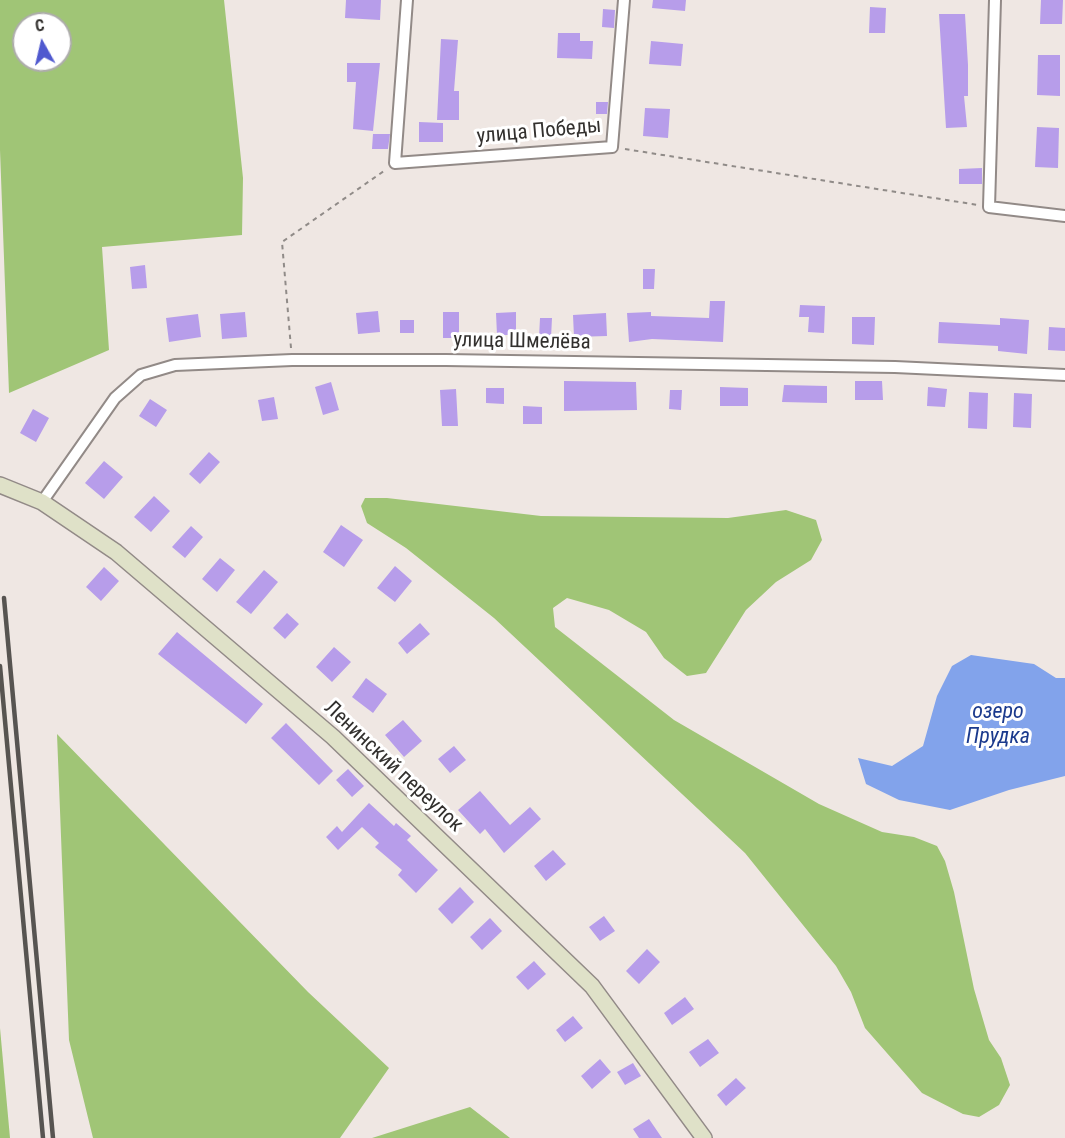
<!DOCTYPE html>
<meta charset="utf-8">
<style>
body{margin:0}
#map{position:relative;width:1065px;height:1138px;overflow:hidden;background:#efe7e3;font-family:"Roboto Condensed",sans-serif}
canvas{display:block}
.north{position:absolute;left:12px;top:12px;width:60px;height:60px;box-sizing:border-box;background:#fff;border:2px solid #adacab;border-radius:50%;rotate:352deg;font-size:16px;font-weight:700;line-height:24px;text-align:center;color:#32302e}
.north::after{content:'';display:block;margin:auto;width:21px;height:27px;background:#5059cf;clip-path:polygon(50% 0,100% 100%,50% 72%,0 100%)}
</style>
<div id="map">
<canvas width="1065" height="1138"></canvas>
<div class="north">С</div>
</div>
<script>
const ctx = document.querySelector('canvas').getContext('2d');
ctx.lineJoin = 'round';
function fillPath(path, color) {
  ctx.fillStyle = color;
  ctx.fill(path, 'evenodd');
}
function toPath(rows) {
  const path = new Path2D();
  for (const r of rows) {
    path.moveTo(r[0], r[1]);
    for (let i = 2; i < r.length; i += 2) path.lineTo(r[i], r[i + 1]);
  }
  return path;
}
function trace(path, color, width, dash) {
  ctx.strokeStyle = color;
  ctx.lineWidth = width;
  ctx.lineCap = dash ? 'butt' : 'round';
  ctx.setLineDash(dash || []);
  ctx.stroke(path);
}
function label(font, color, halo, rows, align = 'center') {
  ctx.font = font + ' "Roboto Condensed",sans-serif';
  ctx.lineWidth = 6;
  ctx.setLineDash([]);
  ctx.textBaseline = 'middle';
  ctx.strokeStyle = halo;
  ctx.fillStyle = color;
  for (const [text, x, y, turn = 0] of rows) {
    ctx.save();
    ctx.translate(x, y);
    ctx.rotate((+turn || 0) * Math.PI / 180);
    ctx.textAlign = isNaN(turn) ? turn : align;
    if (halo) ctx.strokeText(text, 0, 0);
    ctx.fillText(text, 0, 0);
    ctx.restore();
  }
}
fillPath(toPath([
 [0,0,224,0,243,178,242,235,102,247,109,350,9,393,0,150],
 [24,24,60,24,60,60,24,60],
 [365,498,387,498,541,516,728,518,786,510,816,520,822,540,811,560,776,582,746,610,706,673,687,676,664,658,646,632,609,610,567,598,553,608,555,627,674,720,819,804,882,832,914,837,937,846,945,861,954,892,974,989,989,1040,1001,1058,1010,1085,999,1105,979,1117,963,1114,922,1093,865,1028,851,992,836,966,745,853,494,618,406,548,367,523,361,506],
 [57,734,308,992,389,1068,340,1138,93,1138,69,1040],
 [0,1028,10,1138,0,1138],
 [470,1107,510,1138,372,1138]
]), '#a0c576');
fillPath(toPath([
 [971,655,1034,664,1056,678,1065,678,1065,776,1009,790,950,810,899,800,866,784,858,758,892,766,923,746,937,696,952,666]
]), '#82a3eb');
fillPath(toPath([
 [346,0,381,0,380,20,345,18],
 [653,0,686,0,685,11,652,8],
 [1041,0,1063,0,1062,24,1040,24],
 [870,7,886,8,885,33,869,33],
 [603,9,615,10,614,28,602,27],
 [939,14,965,14,968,65,968,96,964,96,967,127,946,128],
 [558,33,580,33,580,41,593,41,592,59,557,58],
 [441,39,458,40,454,91,459,91,459,120,437,120],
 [651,41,683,44,681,66,649,64],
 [1038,55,1060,55,1060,96,1037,95],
 [347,63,380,63,373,131,353,129,356,82,347,82],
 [596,102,608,102,607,114,596,114],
 [645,108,670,109,668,138,643,136],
 [419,122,443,123,443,142,419,142],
 [1037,127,1059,128,1058,168,1035,167],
 [373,134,390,134,388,149,372,149],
 [982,168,982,184,959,184,959,169],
 [145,265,147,288,132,289,130,267],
 [643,269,655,269,654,289,643,289],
 [710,301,725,301,723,342,652,339,629,342,627,313,651,312,651,316,709,318],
 [800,305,825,306,824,333,808,332,809,317,799,317],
 [378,311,380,332,358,334,356,313],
 [245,312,247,337,222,339,220,314],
 [443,312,459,312,459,338,443,338],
 [516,312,516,335,497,335,496,313],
 [606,313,607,336,574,337,573,315],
 [198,314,201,337,169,342,166,318],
 [852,317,875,317,874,345,852,344],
 [540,318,552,318,551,338,539,338],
 [1000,318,1029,320,1027,354,998,351,998,346,938,343,939,322,1000,325],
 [400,320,414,320,414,333,400,333],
 [1049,327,1065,328,1065,351,1048,350],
 [564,381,636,382,637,410,564,411],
 [855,381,882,381,883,400,855,400],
 [331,382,339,410,323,415,315,387],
 [784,385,827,386,827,403,782,402],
 [720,387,748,388,748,406,720,406],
 [928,387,947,389,945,407,927,406],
 [486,388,504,388,504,404,486,403],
 [456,389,458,426,442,426,440,390],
 [670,390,682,390,681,410,669,409],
 [969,392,988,393,987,429,968,428],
 [1014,393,1032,394,1031,428,1013,427],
 [274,397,278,419,262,421,258,400],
 [150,399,167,410,156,427,139,416],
 [523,406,542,407,542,424,523,424],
 [33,409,49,418,36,442,20,433],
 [209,452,220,462,200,484,189,474],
 [104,461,123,477,104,499,85,483],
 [154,496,170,511,151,532,134,517],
 [341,525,363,540,344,567,323,552],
 [191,526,203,537,185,558,172,547],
 [220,558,235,570,217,592,202,579],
 [395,566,412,581,395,602,377,588],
 [104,567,119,581,101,601,86,587],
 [264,570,278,582,251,614,236,602],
 [287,613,299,624,285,639,273,628],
 [420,623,430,634,407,654,398,643],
 [177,632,263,704,246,724,158,654],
 [334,647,351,662,332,682,316,667],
 [366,678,387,694,373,713,352,697],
 [403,720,422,741,404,757,385,735],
 [286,723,333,771,319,785,271,738],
 [454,746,466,760,450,773,438,759],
 [348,769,364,786,352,797,336,780],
 [480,791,510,825,530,807,541,819,504,853,485,829,480,834,458,810],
 [369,803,394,826,396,823,411,836,407,840,438,870,416,893,398,875,402,870,375,847,379,843,362,827,338,850,326,837,337,826,342,832],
 [553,850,566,864,546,881,534,866],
 [460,887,474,902,452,924,438,909],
 [604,916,615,931,600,941,589,927],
 [490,918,502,931,482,950,470,937],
 [647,949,660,962,639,984,626,971],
 [534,961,546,974,528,990,516,977],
 [685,997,694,1009,672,1025,664,1013],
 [573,1016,583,1028,565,1042,556,1030],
 [708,1039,719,1053,700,1067,689,1052],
 [600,1059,611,1072,592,1089,581,1076],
 [633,1063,641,1076,625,1085,617,1072],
 [736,1078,746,1088,726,1106,717,1095],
 [649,1119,662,1138,639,1138,633,1129]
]), '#b79dea');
const minor = toPath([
 [407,0,395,163,612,147,624,0],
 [995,0,989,207,1065,216],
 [42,502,115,398,141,375,175,365,292,360,446,360,895,367,1065,375]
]);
const secondary = toPath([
 [0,485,42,502,116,552,333,737,592,986,704,1138]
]);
trace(minor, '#928a87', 14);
trace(secondary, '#928a87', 18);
trace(toPath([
 [625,149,978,205],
 [291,348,282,242,384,171]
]), '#908b88', 2, [4.5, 4.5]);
trace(minor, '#fff', 10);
trace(secondary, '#dfe1c8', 15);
trace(toPath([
 [4,598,53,1138],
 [0,666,43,1138]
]), '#575451', 4.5);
label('21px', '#32302e', '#fff', [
 ["улица Победы",539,132,-5],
 ["улица Шмелёва",522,342,1],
 ["Ленинский переулок",393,767,43]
]);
label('italic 22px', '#1b3a8d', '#fff', [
 ["озеро",998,712],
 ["Прудка",998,737]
]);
</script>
